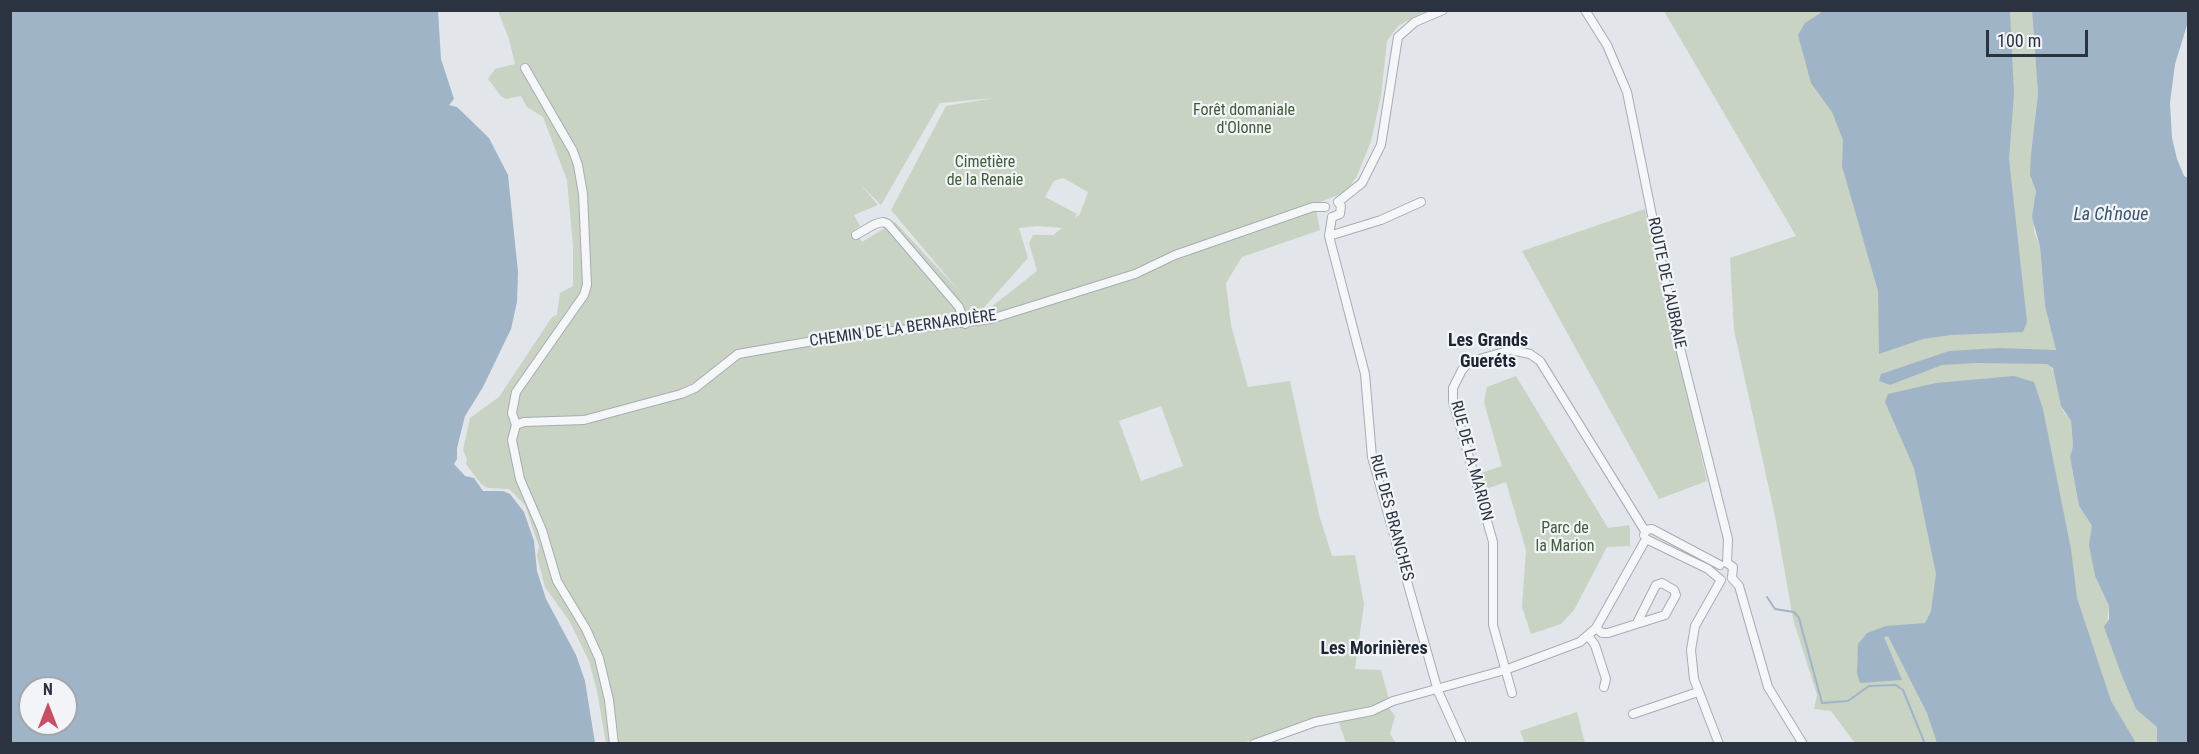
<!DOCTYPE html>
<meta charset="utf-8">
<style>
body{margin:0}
#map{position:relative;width:2199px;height:754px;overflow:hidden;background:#e2e5ea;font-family:"Roboto Condensed",sans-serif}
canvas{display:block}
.frame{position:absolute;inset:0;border:12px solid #2b3341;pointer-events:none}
.north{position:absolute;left:18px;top:676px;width:60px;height:60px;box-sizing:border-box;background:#f2f4f7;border:2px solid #a2a7ae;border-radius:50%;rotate:0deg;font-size:16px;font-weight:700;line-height:24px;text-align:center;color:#2b3341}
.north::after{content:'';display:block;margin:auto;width:21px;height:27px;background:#c64f64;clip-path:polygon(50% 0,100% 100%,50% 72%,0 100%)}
.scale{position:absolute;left:1986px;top:30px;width:102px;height:27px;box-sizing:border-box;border:3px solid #2b3341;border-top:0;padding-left:8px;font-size:18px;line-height:21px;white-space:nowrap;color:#2b3341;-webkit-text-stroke:4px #f2f4f7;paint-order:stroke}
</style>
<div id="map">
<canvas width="2199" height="754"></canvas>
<div class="frame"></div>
<div class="north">N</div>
<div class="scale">100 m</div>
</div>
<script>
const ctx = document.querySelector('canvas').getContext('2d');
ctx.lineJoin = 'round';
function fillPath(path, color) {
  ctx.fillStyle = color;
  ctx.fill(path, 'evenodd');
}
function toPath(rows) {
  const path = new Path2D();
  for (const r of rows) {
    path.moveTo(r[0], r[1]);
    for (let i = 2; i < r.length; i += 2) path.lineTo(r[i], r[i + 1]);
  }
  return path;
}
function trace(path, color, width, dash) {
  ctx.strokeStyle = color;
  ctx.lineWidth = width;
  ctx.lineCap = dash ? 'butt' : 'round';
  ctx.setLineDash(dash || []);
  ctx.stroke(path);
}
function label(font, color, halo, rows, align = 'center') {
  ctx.font = font + ' "Roboto Condensed",sans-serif';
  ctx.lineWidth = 4.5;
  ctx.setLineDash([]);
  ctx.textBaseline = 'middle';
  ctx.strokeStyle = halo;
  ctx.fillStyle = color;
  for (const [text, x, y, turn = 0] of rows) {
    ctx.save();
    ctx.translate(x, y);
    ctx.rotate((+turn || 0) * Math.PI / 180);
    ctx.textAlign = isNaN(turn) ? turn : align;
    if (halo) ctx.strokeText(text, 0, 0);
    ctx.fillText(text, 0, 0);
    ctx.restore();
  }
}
fillPath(toPath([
 [498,11,1432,11,1422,13,1398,26,1387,41,1381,96,1371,141,1357,176,1346,192,1315,204,1320,230,1242,257,1226,283,1231,325,1248,387,1290,381,1319,515,1332,556,1355,555,1364,604,1355,669,1381,670,1389,700,1380,706,1362,711,1325,715,1240,744,606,743,597,691,589,661,570,622,545,587,537,556,539,547,525,505,509,489,488,488,481,484,466,464,467,459,463,450,470,418,499,397,552,317,557,315,560,293,573,286,573,246,567,180,543,117,527,107,521,96,506,99,501,96,488,79,495,69,515,64,509,39],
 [994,98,946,106,891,210,960,292,895,222,862,242,854,230,860,226,854,215,878,205,860,184,881,205,940,103],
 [1063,178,1088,192,1080,214,1074,219,1077,214,1045,197,1054,181],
 [1037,226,1062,228,1053,235,1033,235,1029,243,1037,271,981,315,980,312,1028,258,1019,228],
 [1161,406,1183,466,1141,481,1119,421],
 [1664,11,2032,11,2038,94,2031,153,2031,179,2036,185,2034,232,2040,247,2045,306,2056,348,2050,365,2055,374,2063,411,2071,421,2073,446,2070,457,2079,506,2092,526,2095,576,2109,606,2107,624,2157,726,2157,743,1855,743,1831,711,1814,709,1817,695,1793,619,1775,516,1734,330,1730,258,1796,236],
 [1645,209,1707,481,1659,499,1522,251],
 [1516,376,1608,528,1629,525,1630,530,1630,546,1607,547,1574,610,1561,624,1531,634,1522,607,1526,550,1506,482,1483,490,1478,474,1502,466,1484,402,1487,387],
 [1383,708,1389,708,1395,716,1390,734,1396,743,1346,743,1339,723,1342,720],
 [1577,712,1585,743,1520,743,1530,739,1524,741,1520,731]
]), '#c8d3c4');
fillPath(toPath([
 [1825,10,2010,11,2014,94,2009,159,2027,322,2023,332,1951,335,1923,339,1879,354,1878,291,1842,166,1843,140,1832,112,1811,83,1798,35,1805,23],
 [10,11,438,11,441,59,454,99,449,105,457,107,489,138,508,175,518,272,517,302,511,329,483,387,465,416,457,448,457,459,454,464,465,476,474,478,483,491,503,491,510,494,524,512,534,541,537,571,546,599,576,655,585,681,595,743,11,743],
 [30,688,66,688,66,724,30,724],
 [2032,11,2188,11,2188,22,2175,64,2170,103,2172,138,2177,159,2184,176,2188,178,2188,743,2157,743,2157,727,2136,709,2122,676,2104,627,2109,619,2109,606,2095,576,2089,545,2092,526,2079,506,2070,457,2073,446,2071,421,2061,406,2053,368,2047,364,1976,363,1942,365,1890,385,1879,381,1881,374,1949,351,1998,348,2056,350,2045,306,2040,247,2032,217,2036,191,2030,175,2031,153,2038,94],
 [2014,376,2034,382,2043,409,2071,549,2077,598,2111,701,2136,743,1937,743,1927,713,1888,636,1884,637,1902,680,1860,683,1857,673,1858,644,1867,633,1886,626,1925,623,1931,611,1936,574,1914,468,1885,402,1888,394,1936,383]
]), '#a0b4c7');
trace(toPath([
 [1767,597,1775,609,1794,612,1799,618,1822,703,1848,701,1869,686,1896,685,1903,690,1925,744]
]), '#a0b4c7', 2);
const minor = toPath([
 [1585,10,1607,45,1627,92,1674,324,1728,539,1727,563],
 [1338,202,1362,183,1381,145,1398,37,1415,22,1443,10],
 [1332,217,1329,236,1365,374,1372,457,1438,691,1462,744],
 [1332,217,1340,214,1341,206,1338,202],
 [856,235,875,224,883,222,888,224,959,307,965,324],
 [1329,236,1381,220,1421,202],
 [516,425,524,422,584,420,681,394,695,388,738,354,819,340,991,319,1135,274,1175,255,1313,207,1325,207],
 [516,425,512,413,516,392,584,295,587,285,583,194,578,165,573,151,525,68],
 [516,425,512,440,520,479,542,530,557,581,586,629,599,658,609,700,614,744],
 [1644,535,1646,530,1652,529,1720,565],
 [1646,539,1708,569,1721,580],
 [1727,563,1733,567,1732,578],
 [1732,578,1739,586,1768,687,1803,744],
 [1596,628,1602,633,1608,633,1665,615,1676,595,1674,590,1662,583,1656,585,1637,623],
 [1589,637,1595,645,1606,679,1604,687],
 [1512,693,1493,625,1493,542,1453,401,1453,388,1462,370,1469,362,1511,350,1530,354,1540,361,1645,531],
 [1633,714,1698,692],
 [1254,744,1315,722,1372,711,1393,701,1505,670,1580,642,1596,628,1646,539],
 [1719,744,1694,679,1691,650,1695,626,1721,580]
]);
trace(minor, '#a7acb4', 10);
trace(minor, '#f5f6f8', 8);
label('16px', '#415c39', '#f2f4f7', [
 ["Forêt domaniale",1244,111],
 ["d'Olonne",1244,129],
 ["Cimetière",985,163],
 ["de la Renaie",985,181],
 ["Parc de",1565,529],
 ["la Marion",1565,547]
]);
label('16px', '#2b3341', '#f2f4f7', [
 ["ROUTE DE L'AUBRAIE",1666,283,78],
 ["CHEMIN DE LA BERNARDIÈRE",903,329,-8],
 ["RUE DE LA MARION",1471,461,75],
 ["RUE DES BRANCHES",1391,518,75]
]);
label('italic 18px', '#385372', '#f2f4f7', [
 ["La Ch'noue",2111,215]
]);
label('bold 18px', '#1d2532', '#f2f4f7', [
 ["Les Grands",1488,341],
 ["Gueréts",1488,362],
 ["Les Morinières",1374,649]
]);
</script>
